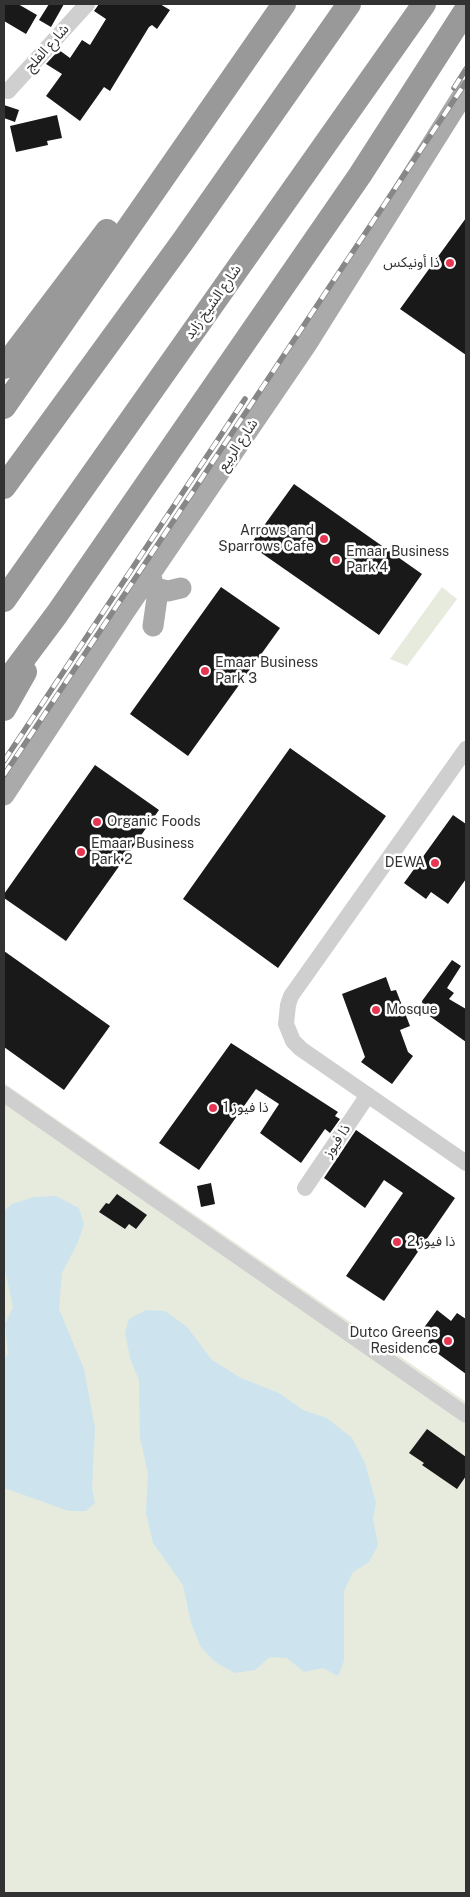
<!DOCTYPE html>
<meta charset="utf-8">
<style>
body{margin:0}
#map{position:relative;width:470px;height:1897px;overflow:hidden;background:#fff;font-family:"Public Sans",sans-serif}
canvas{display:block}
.frame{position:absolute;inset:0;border:5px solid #323232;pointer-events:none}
</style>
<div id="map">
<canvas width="470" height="1897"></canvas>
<div class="frame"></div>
</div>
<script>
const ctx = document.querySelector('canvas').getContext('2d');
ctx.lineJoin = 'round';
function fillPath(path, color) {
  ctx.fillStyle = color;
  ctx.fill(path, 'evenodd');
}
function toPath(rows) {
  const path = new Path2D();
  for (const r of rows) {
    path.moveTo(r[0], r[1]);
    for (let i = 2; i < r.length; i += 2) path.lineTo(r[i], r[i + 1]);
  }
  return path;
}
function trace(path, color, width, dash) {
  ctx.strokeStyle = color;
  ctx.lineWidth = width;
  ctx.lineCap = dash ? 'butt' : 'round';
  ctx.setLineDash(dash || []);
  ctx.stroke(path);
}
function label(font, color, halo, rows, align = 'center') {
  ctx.font = font + ' "Public Sans","Noto Sans Arabic",sans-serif';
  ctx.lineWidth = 5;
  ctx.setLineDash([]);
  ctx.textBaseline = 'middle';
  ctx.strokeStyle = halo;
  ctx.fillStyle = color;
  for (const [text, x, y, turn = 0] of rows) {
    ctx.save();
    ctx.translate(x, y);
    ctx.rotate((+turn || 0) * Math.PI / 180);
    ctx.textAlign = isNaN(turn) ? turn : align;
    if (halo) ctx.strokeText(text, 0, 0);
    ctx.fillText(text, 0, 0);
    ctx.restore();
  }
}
fillPath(toPath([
 [442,587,457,599,407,666,390,659],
 [4,1083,466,1402,466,1893,4,1893]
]), '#e6ebde');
fillPath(toPath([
 [56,1196,79,1208,84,1225,77,1244,62,1273,59,1309,84,1369,95,1428,92,1488,95,1503,86,1511,69,1511,4,1488,4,1360,8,1353,5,1324,13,1307,4,1265,4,1211,12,1204,34,1197],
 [146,1310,165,1311,187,1327,212,1360,241,1378,279,1393,303,1410,327,1418,352,1438,365,1463,376,1503,373,1519,378,1545,369,1562,353,1572,344,1591,344,1661,338,1676,323,1668,304,1672,287,1658,270,1657,255,1670,235,1673,215,1662,201,1647,191,1623,183,1585,153,1543,146,1513,148,1473,140,1438,139,1380,130,1358,125,1333,129,1319]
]), '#cde4ee');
fillPath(toPath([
 [4,4,18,4,37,15,26,34,4,21],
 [49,4,64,4,51,27,39,20],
 [99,4,160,4,170,10,157,29,152,25,149,27,110,91,104,87,80,121,46,96,62,74,46,64,59,50,70,58,82,40,90,45,106,19,94,11],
 [4,105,19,110,15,122,4,118],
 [57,115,62,138,47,141,48,145,16,152,10,126],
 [466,218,466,355,400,309],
 [294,484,422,574,379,635,250,545],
 [221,587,280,628,188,756,130,714],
 [290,748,386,816,278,968,183,899],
 [95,765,159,810,66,941,4,898,4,894],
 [453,815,466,824,466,879,448,904,431,892,426,899,404,883],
 [4,951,110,1026,64,1090,4,1047],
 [452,960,461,966,447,988,454,993,449,999,466,1009,466,1042,424,1012,422,1001],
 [386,977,391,991,396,990,410,1026,400,1030,408,1052,413,1056,392,1084,361,1062,365,1057,342,994],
 [231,1043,338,1112,335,1116,340,1119,330,1133,325,1129,301,1163,260,1133,279,1104,256,1089,199,1170,159,1143],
 [356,1130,455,1198,384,1301,346,1276,403,1193,384,1180,365,1208,324,1178],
 [211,1183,215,1204,201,1207,197,1186],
 [117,1194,147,1215,136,1229,129,1224,125,1229,99,1212,106,1203,109,1204],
 [437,1310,451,1321,457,1313,466,1319,466,1374,426,1345,432,1336,423,1329],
 [427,1429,466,1457,466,1476,457,1489,422,1465,424,1463,409,1453]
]), '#191919');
trace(toPath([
 [8,91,87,4],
 [466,749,291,996,288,1005,286,1024,293,1041,301,1049,466,1163],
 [4,1094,466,1415],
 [305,1188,368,1095]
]), '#cfcfcf', 16);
trace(toPath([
 [150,573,157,598,153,626],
 [155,588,168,591,181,588],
 [4,795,125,611,308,342,466,90]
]), '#aaa', 21);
trace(toPath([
 [4,367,107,231],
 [4,407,284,4],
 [4,487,183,241,349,4],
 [4,600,424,4],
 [4,685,57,614,360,175,466,10],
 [4,709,25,672]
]), '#999', 24);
const rail = toPath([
 [454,88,466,69],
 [4,761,245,399],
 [4,775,466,82]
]);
trace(rail, '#878787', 5.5);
trace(rail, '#fff', 4, [11]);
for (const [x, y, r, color] of [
 [450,263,5,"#e73652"],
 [324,539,5,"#e73652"],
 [336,560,5,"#e73652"],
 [205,671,5,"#e73652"],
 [97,822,5,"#e73652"],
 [81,852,5,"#e73652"],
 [435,863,5,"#e73652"],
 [376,1010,5,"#e73652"],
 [213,1108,5,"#e73652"],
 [397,1242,5,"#e73652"],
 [448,1341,5,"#e73652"]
]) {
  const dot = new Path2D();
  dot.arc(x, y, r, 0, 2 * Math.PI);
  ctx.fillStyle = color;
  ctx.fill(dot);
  trace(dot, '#fff', 2);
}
label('14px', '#323232', '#fff', [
 ["شارع الفلج",47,48,-48],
 ["شارع الشيخ زايد",213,302,-55],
 ["شارع الربيع",238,445,-56],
 ["ذا فيوز",337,1141,-56]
]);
label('14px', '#323232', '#fff', [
 ["ذا أونيكس",440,263,"right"],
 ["Arrows and",314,531,"right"],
 ["Sparrows Cafe",314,547,"right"],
 ["Emaar Business",346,552],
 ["Park 4",346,568],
 ["Emaar Business",215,663],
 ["Park 3",215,679],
 ["Organic Foods",107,822],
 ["Emaar Business",91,844],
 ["Park 2",91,860],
 ["DEWA",425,863,"right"],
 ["Mosque",386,1010],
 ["ذا فيوز 1",223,1108],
 ["ذا فيوز 2",407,1242],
 ["Dutco Greens",438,1333,"right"],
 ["Residence",438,1349,"right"]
], 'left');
</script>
